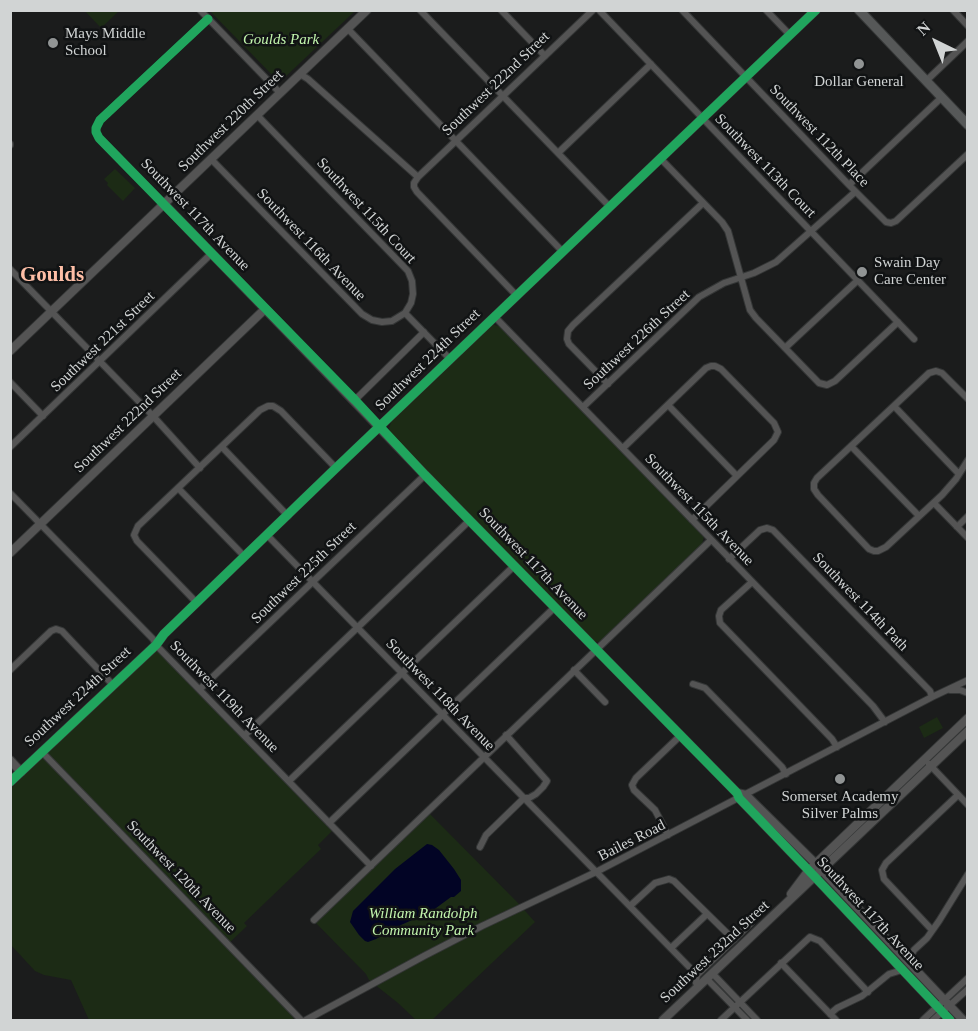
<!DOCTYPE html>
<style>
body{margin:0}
#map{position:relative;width:978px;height:1031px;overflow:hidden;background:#1b1c1c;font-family:"Times New Roman",serif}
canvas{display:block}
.frame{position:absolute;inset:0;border:12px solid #d1d4d4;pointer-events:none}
.north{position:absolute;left:906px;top:12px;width:60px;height:60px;-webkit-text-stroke:4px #111314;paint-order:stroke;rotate:317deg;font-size:16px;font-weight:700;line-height:24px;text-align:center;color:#d1d4d4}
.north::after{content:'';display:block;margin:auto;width:21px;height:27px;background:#d1d4d4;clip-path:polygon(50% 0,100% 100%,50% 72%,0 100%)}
</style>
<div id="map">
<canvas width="978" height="1031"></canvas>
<div class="frame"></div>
<div class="north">N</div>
</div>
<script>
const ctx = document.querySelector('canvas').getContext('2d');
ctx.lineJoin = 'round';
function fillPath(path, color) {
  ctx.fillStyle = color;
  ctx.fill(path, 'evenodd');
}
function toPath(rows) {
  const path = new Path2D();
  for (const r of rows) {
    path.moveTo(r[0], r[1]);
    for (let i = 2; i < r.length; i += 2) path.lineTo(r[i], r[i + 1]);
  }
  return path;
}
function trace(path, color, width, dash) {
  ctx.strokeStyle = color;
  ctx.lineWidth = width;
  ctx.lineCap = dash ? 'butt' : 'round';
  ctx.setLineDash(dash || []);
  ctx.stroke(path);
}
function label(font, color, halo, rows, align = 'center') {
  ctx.font = font + ' "Times New Roman",serif';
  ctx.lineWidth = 5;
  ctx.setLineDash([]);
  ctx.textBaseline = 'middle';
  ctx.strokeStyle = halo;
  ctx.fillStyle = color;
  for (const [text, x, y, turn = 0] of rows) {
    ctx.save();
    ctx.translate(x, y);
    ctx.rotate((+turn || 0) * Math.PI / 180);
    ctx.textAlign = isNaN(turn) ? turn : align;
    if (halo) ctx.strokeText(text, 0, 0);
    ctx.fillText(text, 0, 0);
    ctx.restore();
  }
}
fillPath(toPath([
 [84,10,119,10,119,11,101,28],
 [210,11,355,11,283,79,280,81,277,80],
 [115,169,135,188,123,201,107,185,108,183,104,179],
 [492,324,501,327,704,536,702,545,603,640,598,642,592,641,395,439,390,432,389,428,392,420,403,408],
 [153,651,158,651,333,830,318,845,321,849,244,923,247,926,226,946,292,1014,294,1020,89,1020,71,980,44,975,35,971,11,945,11,788],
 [937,717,943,728,924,738,919,727],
 [428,812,518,903,535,922,432,1020,416,1020,398,1003,369,980,366,974,314,921]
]), '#1c2b15');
fillPath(toPath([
 [427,844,432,845,439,850,454,869,461,880,461,891,454,897,451,897,432,911,401,925,376,939,368,942,365,941,359,935,350,922,353,911,395,869]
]), '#020425');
const minor = toPath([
 [200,10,280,93],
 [420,10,610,207],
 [501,10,545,56],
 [599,10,914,339],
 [682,10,849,185,886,222,891,223,896,221,968,154],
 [766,10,790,35],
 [953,10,968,26],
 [348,29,563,252],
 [300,74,308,79,418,177],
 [926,81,968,41],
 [10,144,10,145],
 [558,153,651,64],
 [211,159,362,314,372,320,382,322,392,321,405,313,411,303,413,294,412,281,408,271,257,115],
 [661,159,722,222,728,231,750,310,756,318,819,383,827,385,835,381,898,322],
 [849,185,941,98],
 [164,204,99,138,96,132,97,126,100,120,208,19],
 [10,269,153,416,200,468],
 [517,296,417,192,414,187,414,183,418,177,593,10],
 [405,313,450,359],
 [495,317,873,706,885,722],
 [785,348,858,280],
 [10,382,43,416],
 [608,384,569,344,567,339,568,331,573,325,703,203],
 [968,399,942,373,936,371,929,373,817,478,814,483,814,489,818,495,869,549,874,551,878,551,886,547,942,495,956,479,968,460],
 [355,400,424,332],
 [668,405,737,476],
 [894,406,959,474],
 [583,407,699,297,724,283,754,273,776,262,855,192],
 [851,446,919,516],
 [10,447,212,253],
 [222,447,288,516],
 [623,448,706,368,711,366,715,366,721,369,774,423,778,432,774,440,692,520],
 [178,488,245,557],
 [10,493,153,639,156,645,371,866],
 [934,503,968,538],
 [957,527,968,516],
 [267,535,697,975,696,983,699,987],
 [729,559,760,530,767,528,773,530,930,691,932,697],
 [752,582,721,610,719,616,720,623,832,739,837,747],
 [197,603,137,541,134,535,138,526,260,410,268,406,273,406,281,411,336,468],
 [10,670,51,631,56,629,62,631,113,685],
 [574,670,605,702],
 [693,684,705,688,782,767,786,774],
 [200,689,425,475],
 [950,690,960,690,968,693],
 [245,735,470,520],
 [506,735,547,781,543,787,536,794,529,798,524,798],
 [42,752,301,1020],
 [929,764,968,805],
 [289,781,514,566],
 [329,823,555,607],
 [668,835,655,810,634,790,632,785,636,778,681,735],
 [480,847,486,835,524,798],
 [630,906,655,883,669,879,674,881,734,940],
 [314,920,711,540],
 [932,930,884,879,882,870,886,863,958,795],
 [671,948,707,914],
 [781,963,836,1020],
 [910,963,910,958,914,950,927,938,939,921,968,874],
 [713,974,757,1020],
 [697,975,751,923],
 [707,979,747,1020],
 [830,1014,837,1008,862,996,889,974,902,970],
 [306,1020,424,956,482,926,596,872,932,697,968,680],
 [721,1020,810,937,820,941,868,992],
 [923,1020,968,978],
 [933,1020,968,989]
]);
const tertiary = toPath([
 [164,204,425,475,737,793,739,798,815,877,950,1020],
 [10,351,367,10],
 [10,553,265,309],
 [10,760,21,772],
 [10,782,156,645,164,634,336,468,816,10],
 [737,793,746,795,816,864,963,1020],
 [791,894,809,870,968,718],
 [663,1020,968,731]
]);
const secondary = toPath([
 [859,10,968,125]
]);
trace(minor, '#343636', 8);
trace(tertiary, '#343636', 10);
trace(secondary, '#343636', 11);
trace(minor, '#545454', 6);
trace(tertiary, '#545454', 8);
trace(secondary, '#565858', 9);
trace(toPath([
 [208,19,100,120,96,128,96,132,99,138,355,400,425,475,737,793,739,798,815,877,950,1020],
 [10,782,156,645,164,634,336,468,816,10]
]), '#20a55d', 9);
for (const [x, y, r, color] of [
 [53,43,6,"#919494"],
 [859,64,6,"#919494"],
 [862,272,6,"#919494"],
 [840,779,6,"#919494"]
]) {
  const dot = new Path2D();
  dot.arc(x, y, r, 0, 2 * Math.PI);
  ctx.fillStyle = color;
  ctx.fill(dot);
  trace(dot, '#111314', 2);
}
label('15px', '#d1d4d4', '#111314', [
 ["Mays Middle",65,34],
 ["School",65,51],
 ["Dollar General",859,82,"center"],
 ["Swain Day",874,263],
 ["Care Center",874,280],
 ["Somerset Academy",840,797,"center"],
 ["Silver Palms",840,814,"center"]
], 'left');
label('italic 15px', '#c2f5ad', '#111314', [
 ["Goulds Park",281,40],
 ["William Randolph",423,914],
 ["Community Park",423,931]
]);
label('15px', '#d1d4d4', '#111314', [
 ["Southwest 222nd Street",496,84,-44],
 ["Southwest 220th Street",231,121,-44],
 ["Southwest 112th Place",819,136,46],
 ["Southwest 113th Court",765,166,46],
 ["Southwest 115th Court",366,211,47],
 ["Southwest 117th Avenue",195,215,46],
 ["Southwest 116th Avenue",311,245,46],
 ["Southwest 226th Street",637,340,-43],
 ["Southwest 221st Street",103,342,-44],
 ["Southwest 224th Street",428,360,-44],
 ["Southwest 222nd Street",128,421,-44],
 ["Southwest 115th Avenue",699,510,46],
 ["Southwest 117th Avenue",533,564,46],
 ["Southwest 225th Street",304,573,-44],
 ["Southwest 114th Path",860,602,46],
 ["Southwest 118th Avenue",440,695,46],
 ["Southwest 224th Street",78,697,-43],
 ["Southwest 119th Avenue",224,697,46],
 ["Bailes Road",632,841,-27],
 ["Southwest 120th Avenue",181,877,46],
 ["Southwest 117th Avenue",870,914,47],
 ["Southwest 232nd Street",715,952,-43]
]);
label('bold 21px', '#febfa7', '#111314', [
 ["Goulds",52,276]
]);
</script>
